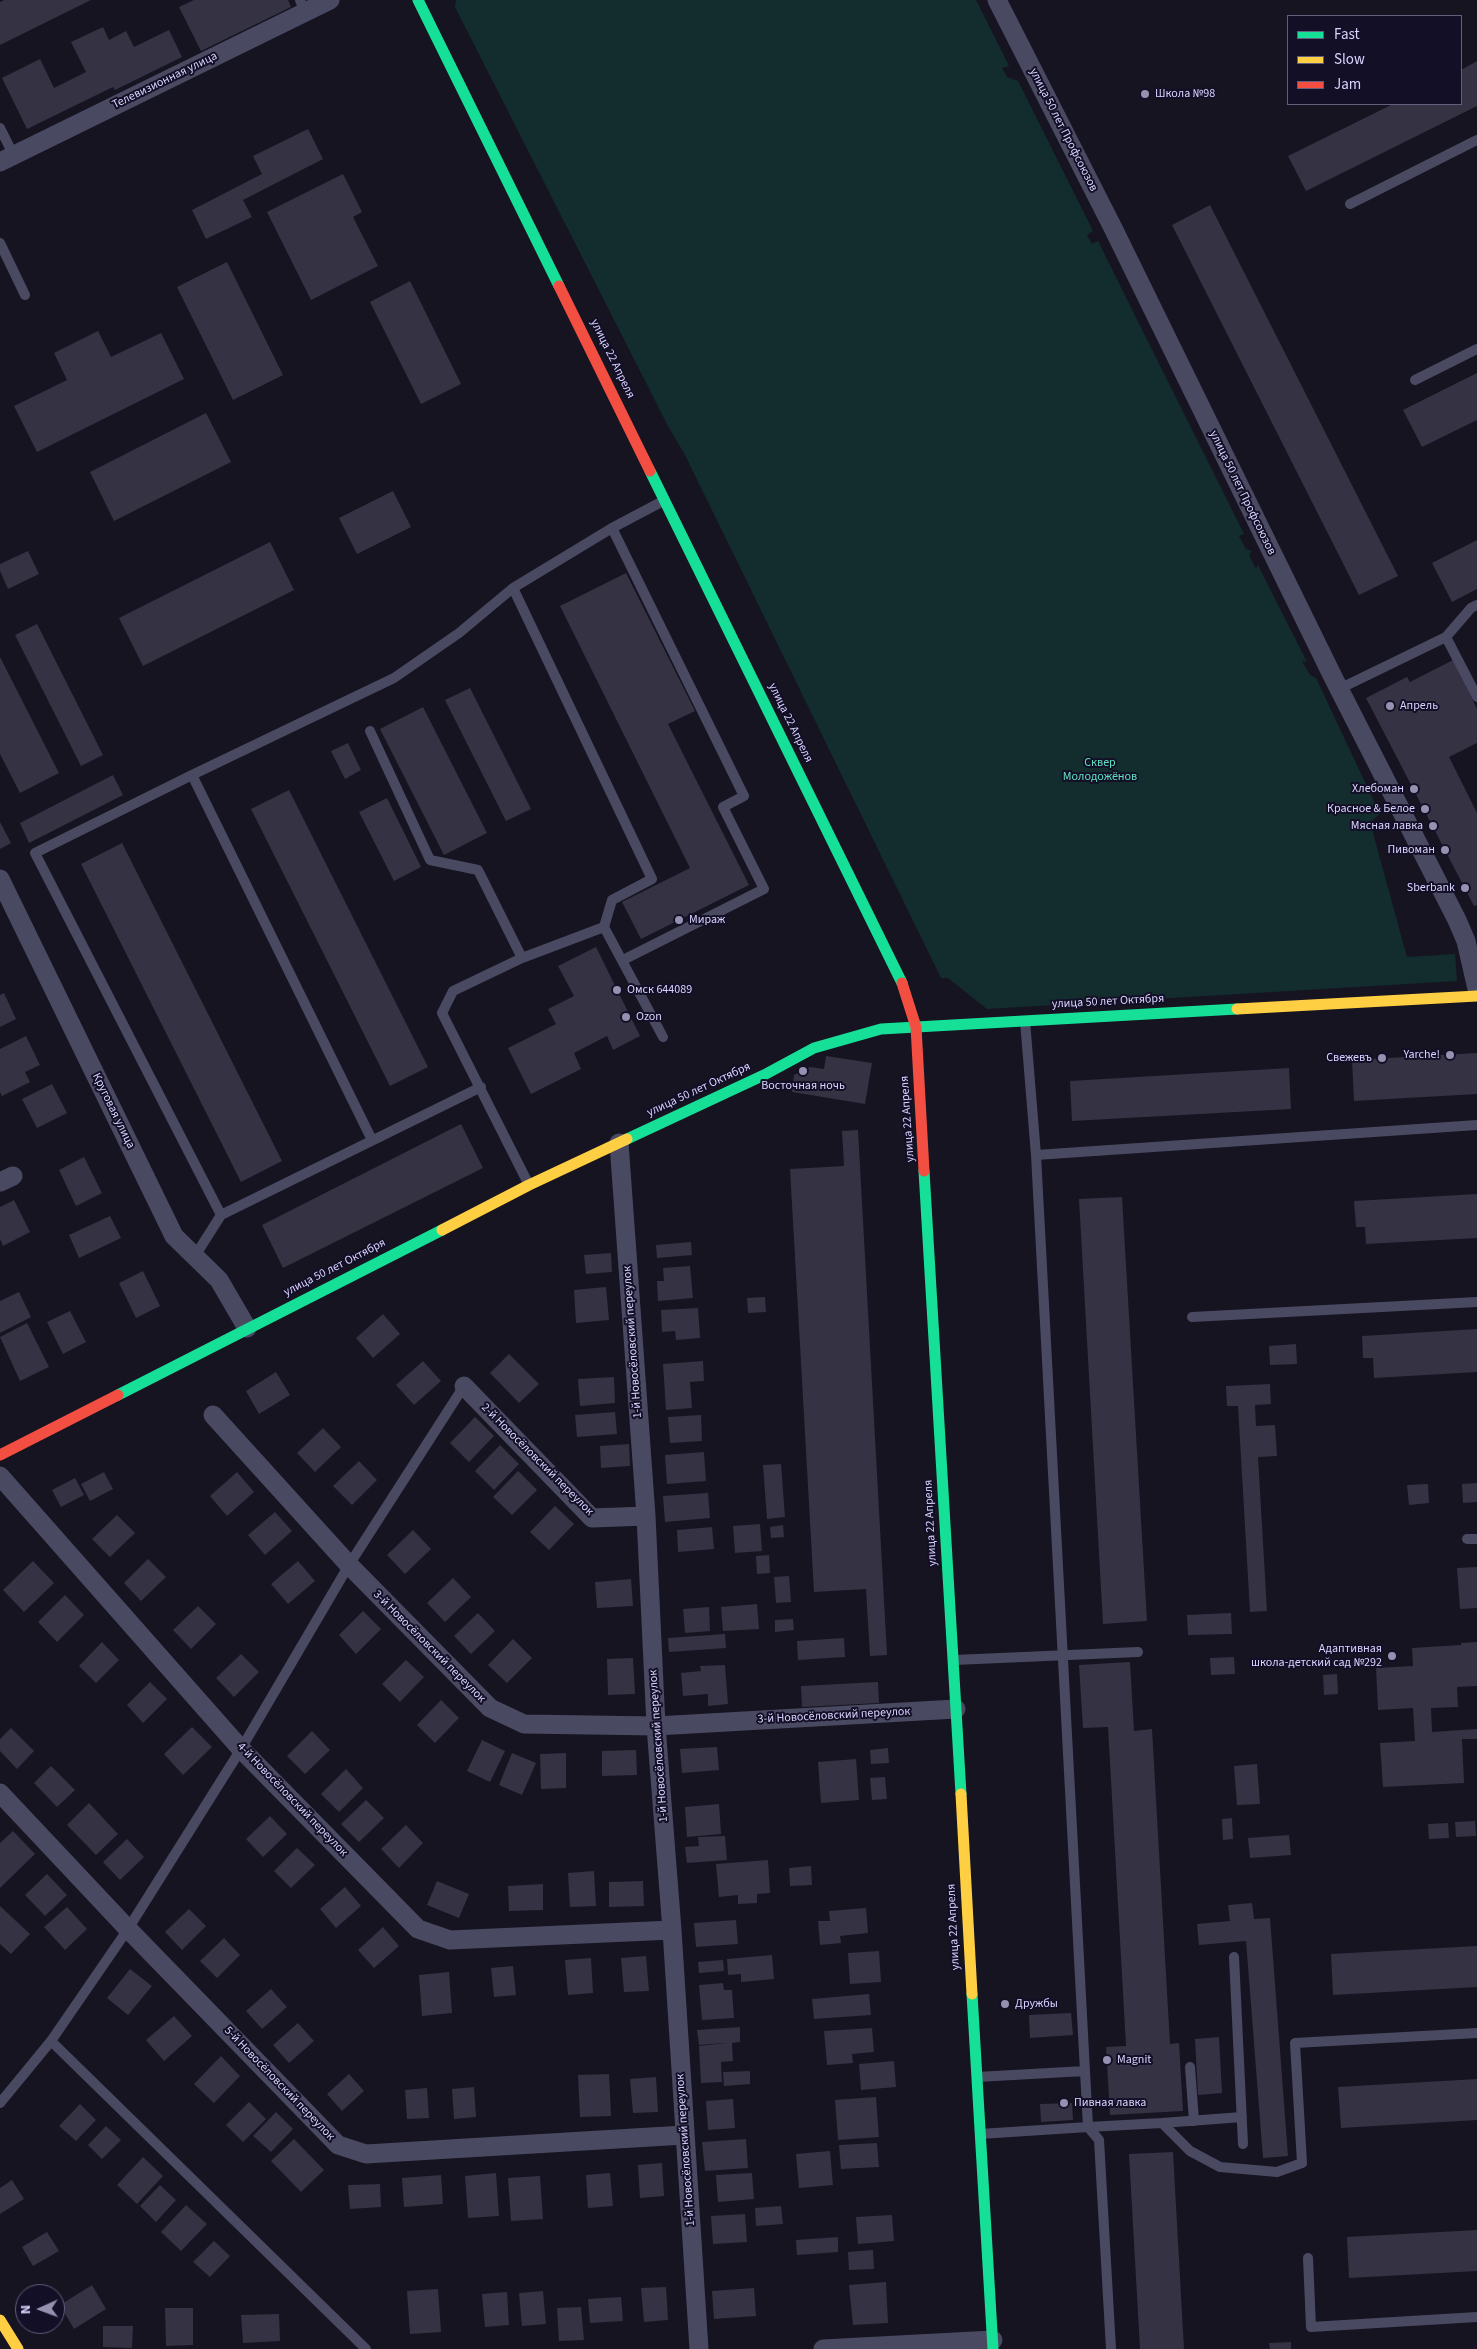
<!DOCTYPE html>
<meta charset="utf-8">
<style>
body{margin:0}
#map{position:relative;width:1477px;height:2349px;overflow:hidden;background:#161421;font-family:"Source Sans 3",sans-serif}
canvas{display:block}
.legend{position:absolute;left:1287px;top:15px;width:175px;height:90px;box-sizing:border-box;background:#130f26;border:1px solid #625e7d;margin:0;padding:6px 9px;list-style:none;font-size:15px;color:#d9d4ff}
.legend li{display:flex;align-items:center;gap:10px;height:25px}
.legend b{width:25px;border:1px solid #625e7d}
.north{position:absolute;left:15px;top:2284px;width:50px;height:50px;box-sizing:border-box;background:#130f26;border:1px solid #625e7d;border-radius:50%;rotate:268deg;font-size:14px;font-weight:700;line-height:20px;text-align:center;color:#d9d4ff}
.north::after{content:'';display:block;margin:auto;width:18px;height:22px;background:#9591b1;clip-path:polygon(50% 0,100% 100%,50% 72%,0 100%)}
</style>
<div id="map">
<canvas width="1477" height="2349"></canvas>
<ul class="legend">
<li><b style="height:6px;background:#16e098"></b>Fast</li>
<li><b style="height:6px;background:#ffcf43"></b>Slow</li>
<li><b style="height:6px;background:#f24e42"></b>Jam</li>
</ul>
<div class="north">N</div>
</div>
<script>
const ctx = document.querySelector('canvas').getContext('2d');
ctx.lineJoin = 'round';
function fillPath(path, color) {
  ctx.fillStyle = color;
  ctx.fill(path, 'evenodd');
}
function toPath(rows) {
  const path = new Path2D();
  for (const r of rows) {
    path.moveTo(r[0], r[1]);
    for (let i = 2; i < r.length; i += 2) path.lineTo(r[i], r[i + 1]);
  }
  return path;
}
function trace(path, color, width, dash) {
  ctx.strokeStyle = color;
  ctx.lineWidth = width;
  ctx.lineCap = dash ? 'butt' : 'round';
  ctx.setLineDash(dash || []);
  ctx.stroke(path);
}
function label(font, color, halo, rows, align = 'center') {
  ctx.font = font + ' "Source Sans 3",sans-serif';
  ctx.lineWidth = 4;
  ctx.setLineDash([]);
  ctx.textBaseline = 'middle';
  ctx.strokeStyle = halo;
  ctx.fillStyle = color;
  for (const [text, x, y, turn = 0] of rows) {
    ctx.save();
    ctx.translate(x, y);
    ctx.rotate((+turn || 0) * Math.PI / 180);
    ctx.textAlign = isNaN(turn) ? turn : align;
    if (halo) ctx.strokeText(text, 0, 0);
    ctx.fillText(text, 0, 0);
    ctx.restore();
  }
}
fillPath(toPath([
 [456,0,976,0,1009,66,1002,68,1007,77,1018,81,1093,231,1087,235,1092,244,1098,241,1244,534,1239,536,1246,549,1252,551,1249,555,1256,569,1258,565,1307,662,1302,661,1310,675,1316,678,1380,814,1370,822,1407,957,1455,954,1457,981,987,1009,948,978,941,978,684,453,669,428,455,7]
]), '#132c2d');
fillPath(toPath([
 [4,0,91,0,0,45,0,2],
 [194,0,288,0,291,7,201,51,179,7],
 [103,27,109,40,126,31,134,47,169,30,182,57,115,90,113,87,27,129,2,78,40,59,54,88,86,72,71,42],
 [1477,61,1477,106,1306,191,1288,156,1393,104,1461,104,1461,70],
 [308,129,323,159,243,200,252,217,206,239,192,210,262,174,253,156],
 [343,174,362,212,353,217,378,266,311,300,267,212],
 [1210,205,1398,576,1359,595,1172,225],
 [227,262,283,375,233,400,177,287],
 [410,281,461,384,421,404,370,302],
 [98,331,111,357,161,333,184,379,37,452,14,406,67,380,54,353],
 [1477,373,1477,420,1422,447,1403,410],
 [206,413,231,462,114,521,90,472],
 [393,491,411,527,357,554,339,518],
 [1477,540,1477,589,1452,602,1432,563],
 [270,542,294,590,143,666,119,618],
 [28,551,39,574,8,589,0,571,0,564],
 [626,573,695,711,668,724,749,885,641,939,622,902,690,868,560,606],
 [37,624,103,755,81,766,15,635],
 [0,657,59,773,20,793,0,754],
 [1453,660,1477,709,1477,743,1449,757,1477,813,1477,905,1474,906,1366,698,1407,677,1410,682],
 [470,688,531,809,506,821,445,700],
 [423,707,487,833,444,855,380,729],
 [348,743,361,770,345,779,331,751],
 [113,775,123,795,29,843,20,823],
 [289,790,428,1067,390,1086,251,809],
 [387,798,421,867,394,881,359,812],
 [0,822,11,843,0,849],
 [122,843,282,1161,241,1182,81,864],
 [596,947,640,1036,613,1050,607,1036,574,1053,581,1069,531,1094,508,1048,556,1024,548,1009,574,996,558,966],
 [4,993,16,1019,0,1027,0,995],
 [26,1036,40,1065,25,1072,30,1082,2,1096,0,1092,0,1049],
 [1477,1053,1477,1094,1354,1101,1352,1060],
 [826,1056,872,1063,865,1104,792,1092,794,1075,810,1067,824,1069],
 [1289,1068,1291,1109,1072,1121,1070,1081],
 [52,1084,67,1113,37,1128,22,1099],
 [461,1124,483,1168,283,1268,262,1225],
 [858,1130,887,1655,870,1656,866,1589,814,1592,790,1169,844,1166,842,1131],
 [84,1157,102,1193,76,1206,59,1170],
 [1477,1194,1477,1238,1366,1244,1365,1227,1356,1227,1354,1201],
 [1122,1197,1147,1621,1103,1624,1079,1199],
 [14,1200,30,1232,3,1246,0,1239,0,1207],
 [110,1216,121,1238,79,1258,69,1235],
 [691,1242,692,1255,657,1258,656,1245],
 [611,1253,612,1272,586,1274,584,1255],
 [690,1266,693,1298,658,1301,657,1281,664,1281,663,1268],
 [143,1271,160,1306,136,1318,119,1283],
 [606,1287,609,1320,576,1323,574,1290],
 [19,1292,31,1317,0,1333,0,1301],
 [765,1297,766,1312,748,1313,747,1298],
 [698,1308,700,1338,676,1340,675,1331,662,1332,661,1310],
 [70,1311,86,1342,63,1354,47,1322],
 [383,1314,400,1334,373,1358,356,1338],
 [27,1323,49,1367,20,1381,0,1337],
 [1477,1329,1477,1372,1374,1378,1373,1358,1363,1358,1362,1336],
 [1296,1344,1297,1364,1270,1365,1269,1346],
 [509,1354,539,1384,519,1403,490,1373],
 [423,1361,441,1381,414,1405,396,1385],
 [703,1361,704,1381,690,1382,692,1408,666,1410,663,1364],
 [276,1372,290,1395,259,1414,246,1391],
 [614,1377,615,1403,580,1406,578,1379],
 [1270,1384,1271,1404,1255,1405,1256,1426,1275,1425,1277,1456,1258,1457,1267,1611,1250,1612,1238,1406,1227,1406,1226,1386],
 [615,1412,617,1434,577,1437,575,1415],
 [701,1415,702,1441,670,1443,668,1417],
 [475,1417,494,1436,469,1462,450,1443],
 [323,1428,341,1447,315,1472,297,1453],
 [629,1444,630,1466,601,1468,600,1446],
 [500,1445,519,1464,494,1490,475,1471],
 [704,1452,706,1481,667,1484,665,1455],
 [359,1461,377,1480,352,1505,333,1486],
 [781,1464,785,1517,767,1519,763,1465],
 [518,1471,537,1490,512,1515,493,1497],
 [104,1472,113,1489,90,1501,81,1484],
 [237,1472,254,1492,227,1516,210,1496],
 [75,1478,84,1495,61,1507,52,1490],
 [1477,1483,1477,1502,1463,1503,1462,1484],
 [1428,1484,1429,1503,1409,1505,1407,1485],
 [708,1493,710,1518,665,1522,663,1496],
 [555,1506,574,1524,549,1550,530,1532],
 [275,1512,292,1531,265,1555,248,1535],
 [117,1515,135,1533,110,1557,92,1539],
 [760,1524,762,1551,735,1553,733,1526],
 [783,1525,784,1537,771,1538,770,1527],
 [712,1527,714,1549,678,1552,677,1530],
 [413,1530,431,1549,405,1574,387,1555],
 [769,1555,770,1573,757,1574,756,1556],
 [148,1559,166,1577,141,1601,124,1583],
 [33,1561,54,1583,24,1612,3,1590],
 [298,1561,315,1581,288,1604,271,1584],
 [1477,1567,1477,1608,1460,1609,1457,1568],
 [789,1576,791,1602,776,1603,774,1577],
 [453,1578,471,1597,445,1622,427,1603],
 [631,1579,633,1606,597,1608,595,1582],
 [65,1595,84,1615,57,1642,38,1622],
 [757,1604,759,1629,723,1631,721,1607],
 [198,1606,216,1624,191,1649,173,1630],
 [709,1607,710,1631,685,1633,683,1609],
 [363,1611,381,1629,356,1654,339,1635],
 [478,1613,495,1631,471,1654,454,1636],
 [1231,1613,1232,1634,1188,1635,1187,1615],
 [793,1619,794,1630,775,1632,775,1620],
 [725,1634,726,1648,669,1652,668,1638],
 [844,1638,845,1657,798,1660,797,1641],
 [513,1639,532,1658,507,1683,488,1665],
 [102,1642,119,1660,96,1683,79,1666],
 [1477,1642,1477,1686,1457,1687,1458,1707,1431,1708,1432,1732,1477,1729,1477,1739,1462,1739,1464,1783,1383,1787,1380,1743,1415,1741,1413,1708,1378,1710,1376,1668,1413,1666,1412,1648,1461,1645,1461,1643],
 [241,1654,259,1672,234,1697,216,1678],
 [1234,1657,1235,1674,1211,1675,1210,1658],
 [633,1658,635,1694,608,1695,607,1659],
 [406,1660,424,1677,400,1702,382,1684],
 [1130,1662,1134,1731,1152,1729,1170,2044,1179,2043,1183,2111,1110,2115,1106,2047,1126,2046,1108,1727,1083,1728,1079,1665],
 [725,1665,728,1704,708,1706,708,1694,683,1696,681,1673,701,1671,700,1666],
 [1337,1674,1338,1694,1324,1695,1323,1675],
 [150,1682,167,1699,143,1723,127,1705],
 [878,1682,879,1703,802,1707,801,1686],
 [441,1700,459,1718,435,1743,417,1725],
 [192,1727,212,1747,183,1775,164,1754],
 [11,1728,34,1751,17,1769,0,1751,0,1739],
 [312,1731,330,1750,305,1774,287,1756],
 [482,1740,505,1751,490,1782,467,1771],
 [717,1747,719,1770,682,1773,680,1749],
 [888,1748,889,1763,871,1764,870,1750],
 [636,1750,637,1775,602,1776,602,1751],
 [512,1753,536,1763,522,1795,499,1785],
 [566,1753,566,1788,541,1789,540,1754],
 [856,1759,859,1800,821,1803,818,1762],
 [1257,1764,1260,1804,1237,1805,1234,1766],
 [51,1766,75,1790,57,1807,34,1783],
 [346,1769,363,1788,339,1812,321,1794],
 [885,1777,887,1799,872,1800,870,1778],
 [366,1800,384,1818,359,1842,341,1824],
 [89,1803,118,1834,96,1855,67,1825],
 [719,1804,721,1834,687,1837,685,1807],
 [270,1816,287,1834,263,1857,246,1839],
 [1232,1818,1233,1839,1223,1840,1222,1819],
 [1475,1821,1476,1836,1456,1837,1455,1822],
 [1448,1823,1449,1838,1429,1839,1428,1824],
 [406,1825,423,1843,399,1868,381,1849],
 [13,1831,35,1854,0,1888,0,1843],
 [1289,1835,1291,1855,1250,1858,1248,1838],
 [725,1836,727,1860,687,1863,685,1847,699,1846,698,1837],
 [127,1839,144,1857,120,1880,103,1862],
 [297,1848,315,1865,291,1888,274,1871],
 [768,1860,770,1893,757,1894,757,1903,738,1904,738,1895,719,1897,716,1864],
 [811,1866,812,1885,790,1886,789,1868],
 [594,1871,596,1906,570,1907,568,1873],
 [47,1874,67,1895,45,1916,25,1895],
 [437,1881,469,1894,459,1918,427,1905],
 [643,1881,644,1906,609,1907,609,1882],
 [543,1884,543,1910,509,1911,508,1886],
 [345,1887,361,1906,336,1928,320,1909],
 [1252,1903,1254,1919,1270,1918,1288,2156,1263,2158,1246,1941,1199,1945,1197,1924,1230,1921,1228,1905],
 [0,1906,30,1934,11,1954,0,1944],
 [67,1907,87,1929,65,1950,44,1927],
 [866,1908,868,1933,840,1936,841,1943,820,1945,818,1921,830,1921,829,1911],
 [189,1909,206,1926,182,1950,165,1932],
 [736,1920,738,1944,696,1947,694,1923],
 [383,1927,399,1946,374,1968,358,1950],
 [224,1938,240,1955,217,1978,200,1961],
 [1477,1946,1477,1987,1333,1995,1331,1954],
 [879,1951,881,1982,850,1984,848,1953],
 [772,1955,774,1979,741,1982,741,1974,728,1975,727,1959],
 [646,1956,649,1991,624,1992,621,1958],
 [591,1958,593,1993,568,1995,565,1960],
 [723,1960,724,1971,699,1973,698,1962],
 [513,1966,516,1995,494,1997,491,1968],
 [130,1969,152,1986,128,2015,107,1998],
 [449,1972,452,2013,422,2016,419,1975],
 [723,1983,724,1990,732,1990,734,2018,702,2020,699,1985],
 [271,1989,287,2007,262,2029,246,2011],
 [869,1994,871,2015,814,2019,812,1999],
 [1071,2013,1073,2035,1030,2038,1029,2015],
 [174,2016,192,2036,164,2061,146,2040],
 [298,2023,314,2041,289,2063,273,2045],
 [740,2027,740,2042,732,2043,733,2061,721,2062,722,2082,701,2083,699,2046,725,2043,699,2045,697,2030],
 [872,2028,874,2052,852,2054,853,2063,827,2065,824,2031],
 [1219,2037,1222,2093,1198,2095,1195,2039],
 [221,2056,240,2076,214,2103,194,2084],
 [894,2061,896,2087,861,2090,859,2064],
 [750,2071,750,2084,724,2086,723,2072],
 [349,2074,364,2091,342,2111,327,2094],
 [609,2074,611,2116,580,2117,578,2075],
 [656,2077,658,2112,633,2113,630,2079],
 [1477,2079,1477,2120,1341,2128,1338,2087],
 [474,2087,476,2117,454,2119,452,2089],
 [427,2088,429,2118,407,2119,405,2090],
 [876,2097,879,2137,838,2140,835,2100],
 [733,2099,735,2128,708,2130,706,2101],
 [249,2102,266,2119,243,2142,226,2125],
 [1072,2103,1073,2120,1041,2122,1040,2104],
 [80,2104,96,2120,76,2141,59,2126],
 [276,2112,293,2129,271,2152,253,2136],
 [106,2126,121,2140,102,2159,88,2145],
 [294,2139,324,2170,301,2192,271,2161],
 [746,2139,748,2168,705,2171,702,2142],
 [877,2143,879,2167,841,2169,839,2145],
 [830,2151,833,2185,799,2188,796,2154],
 [1173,2152,1184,2349,1140,2349,1129,2154],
 [143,2157,163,2176,137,2204,117,2185],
 [662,2163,664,2196,640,2198,638,2165],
 [496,2173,499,2216,468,2218,465,2176],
 [610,2173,613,2206,588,2208,586,2175],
 [752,2173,754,2199,718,2202,716,2175],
 [441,2175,443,2204,404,2207,402,2178],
 [540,2176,543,2219,511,2221,508,2178],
 [12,2180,24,2199,0,2214,0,2188],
 [380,2184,381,2207,350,2209,348,2185],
 [160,2185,176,2200,156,2222,140,2206],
 [186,2205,207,2224,181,2251,161,2232],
 [781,2206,783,2224,756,2226,755,2208],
 [745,2214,747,2242,713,2244,711,2216],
 [892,2215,894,2241,858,2244,856,2217],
 [1477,2230,1477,2271,1349,2278,1347,2237],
 [47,2232,59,2251,33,2266,22,2247],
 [838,2237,838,2252,797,2255,796,2240],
 [214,2241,230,2256,210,2277,193,2262],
 [873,2250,874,2269,849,2270,848,2252],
 [886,2282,888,2323,853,2325,849,2285],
 [92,2285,106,2309,74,2329,60,2305],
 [666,2287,668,2320,644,2322,641,2288],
 [754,2288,756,2316,714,2319,712,2291],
 [438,2289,441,2332,410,2334,407,2291],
 [543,2291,546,2324,522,2326,519,2293],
 [507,2292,509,2325,485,2327,482,2294],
 [621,2297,623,2321,590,2323,588,2299],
 [581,2307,584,2340,559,2341,557,2308],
 [165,2308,193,2308,193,2345,166,2346],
 [279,2314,280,2341,243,2343,241,2315],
 [103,2326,133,2326,132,2348,103,2347],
 [1291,2342,1291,2349,1270,2349,1269,2343]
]), '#343243');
trace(toPath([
 [300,0,305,12],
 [0,128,14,156],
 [1350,204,1477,140],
 [0,243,25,295],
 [1415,380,1477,349],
 [612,528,744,796,723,807,764,889,623,960],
 [513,588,652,879,612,900,604,927,663,1037],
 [1446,637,1477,697],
 [1339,689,1446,637,1471,608,1477,605],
 [370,731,430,860,478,870,522,958],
 [192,775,394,678,459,633,513,588,612,528,665,500],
 [1025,1021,1036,1155,1085,2071],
 [1036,1155,1477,1125],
 [529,1185,442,1013,453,991,522,958,604,927],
 [221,1215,35,853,192,775,372,1140],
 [195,1256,221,1215,481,1087],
 [1192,1317,1477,1302],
 [1467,1539,1477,1539],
 [954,1660,1138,1652],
 [1234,1957,1243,2144],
 [51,2041,366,2349],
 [1190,2067,1194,2121],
 [977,2077,1085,2071,1088,2127,1162,2123,1190,2151,1220,2167,1277,2172,1302,2163,1295,2043,1477,2033],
 [0,2103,51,2041,128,1929,241,1749,349,1565,464,1386],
 [1162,2123,1242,2117],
 [980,2134,1088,2127,1099,2140,1111,2349],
 [1308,2258,1311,2327,1477,2317]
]), '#4a4962', 10);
trace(toPath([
 [997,0,1113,228,1333,677,1457,920,1466,941,1477,989],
 [0,162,330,0],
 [0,879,174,1236,219,1280,247,1328],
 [619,1143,646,1516,656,1726,672,1930,699,2349],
 [0,1182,13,1176],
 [464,1386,592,1518,646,1516],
 [213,1415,349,1565,490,1708,524,1724,656,1726,956,1709],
 [0,1476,241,1749,418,1929,450,1940,672,1930],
 [0,1793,128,1929,338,2145,366,2154,684,2135],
 [823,2349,993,2340]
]), '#4a4962', 19);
trace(toPath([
 [418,0,559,286],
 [650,471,902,983],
 [627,1139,764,1075,814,1048,881,1029,1237,1009],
 [924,1171,961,1794],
 [118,1395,442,1230],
 [972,1994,993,2349]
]), '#16e098', 11);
trace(toPath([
 [1237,1009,1477,996],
 [442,1230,529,1185,627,1139],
 [961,1794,972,1994],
 [0,2320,18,2349]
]), '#ffcf43', 11);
trace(toPath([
 [559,286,650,471],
 [902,983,916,1027,924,1171],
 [0,1455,118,1395]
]), '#f24e42', 11);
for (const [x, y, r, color] of [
 [1145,94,5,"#9591b1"],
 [1390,706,5,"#9591b1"],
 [1414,789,5,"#9591b1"],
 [1425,809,5,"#9591b1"],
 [1433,826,5,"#9591b1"],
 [1445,850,5,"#9591b1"],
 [1465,888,5,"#9591b1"],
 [679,920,5,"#9591b1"],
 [617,990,5,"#9591b1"],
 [626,1017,5,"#9591b1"],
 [1450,1055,5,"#9591b1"],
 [1382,1058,5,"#9591b1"],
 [803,1071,5,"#9591b1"],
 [1392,1656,5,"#9591b1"],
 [1005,2004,5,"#9591b1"],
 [1107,2060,5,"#9591b1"],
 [1064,2103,5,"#9591b1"]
]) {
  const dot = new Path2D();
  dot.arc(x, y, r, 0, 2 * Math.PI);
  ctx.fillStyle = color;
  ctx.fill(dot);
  trace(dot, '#130f26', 2);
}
label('12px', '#d9d4ff', '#130f26', [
 ["Телевизионная улица",165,81,-26],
 ["улица 50 лет Профсоюзов",1063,130,63],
 ["улица 22 Апреля",612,359,64],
 ["улица 50 лет Профсоюзов",1242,493,64],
 ["улица 22 Апреля",790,723,64],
 ["улица 50 лет Октября",1108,1002,-3],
 ["улица 50 лет Октября",699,1090,-25],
 ["Круговая улица",113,1111,64],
 ["улица 22 Апреля",908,1119,-94],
 ["улица 50 лет Октября",335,1268,-27],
 ["1-й Новосёловский переулок",633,1342,-94],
 ["2-й Новосёловский переулок",537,1460,45],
 ["улица 22 Апреля",931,1523,-93],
 ["3-й Новосёловский переулок",429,1647,45],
 ["3-й Новосёловский переулок",834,1716,-3],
 ["1-й Новосёловский переулок",659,1746,-94],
 ["4-й Новосёловский переулок",292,1800,46],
 ["улица 22 Апреля",954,1927,-93],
 ["5-й Новосёловский переулок",279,2084,46],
 ["1-й Новосёловский переулок",686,2150,-94]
]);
label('12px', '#d9d4ff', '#130f26', [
 ["Школа №98",1155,94],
 ["Апрель",1400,706],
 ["Хлебоман",1404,789,"right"],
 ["Красное & Белое",1415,809,"right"],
 ["Мясная лавка",1423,826,"right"],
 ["Пивоман",1435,850,"right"],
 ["Sberbank",1455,888,"right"],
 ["Мираж",689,920],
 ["Омск 644089",627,990],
 ["Ozon",636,1017],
 ["Yarche!",1440,1055,"right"],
 ["Свежевъ",1372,1058,"right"],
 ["Восточная ночь",803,1086,"center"],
 ["Адаптивная",1382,1649,"right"],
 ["школа-детский сад №292",1382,1663,"right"],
 ["Дружбы",1015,2004],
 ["Magnit",1117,2060],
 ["Пивная лавка",1074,2103]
], 'left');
label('12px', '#5fe0c0', '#130f26', [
 ["Сквер",1100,763],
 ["Молодожёнов",1100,777]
]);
</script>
